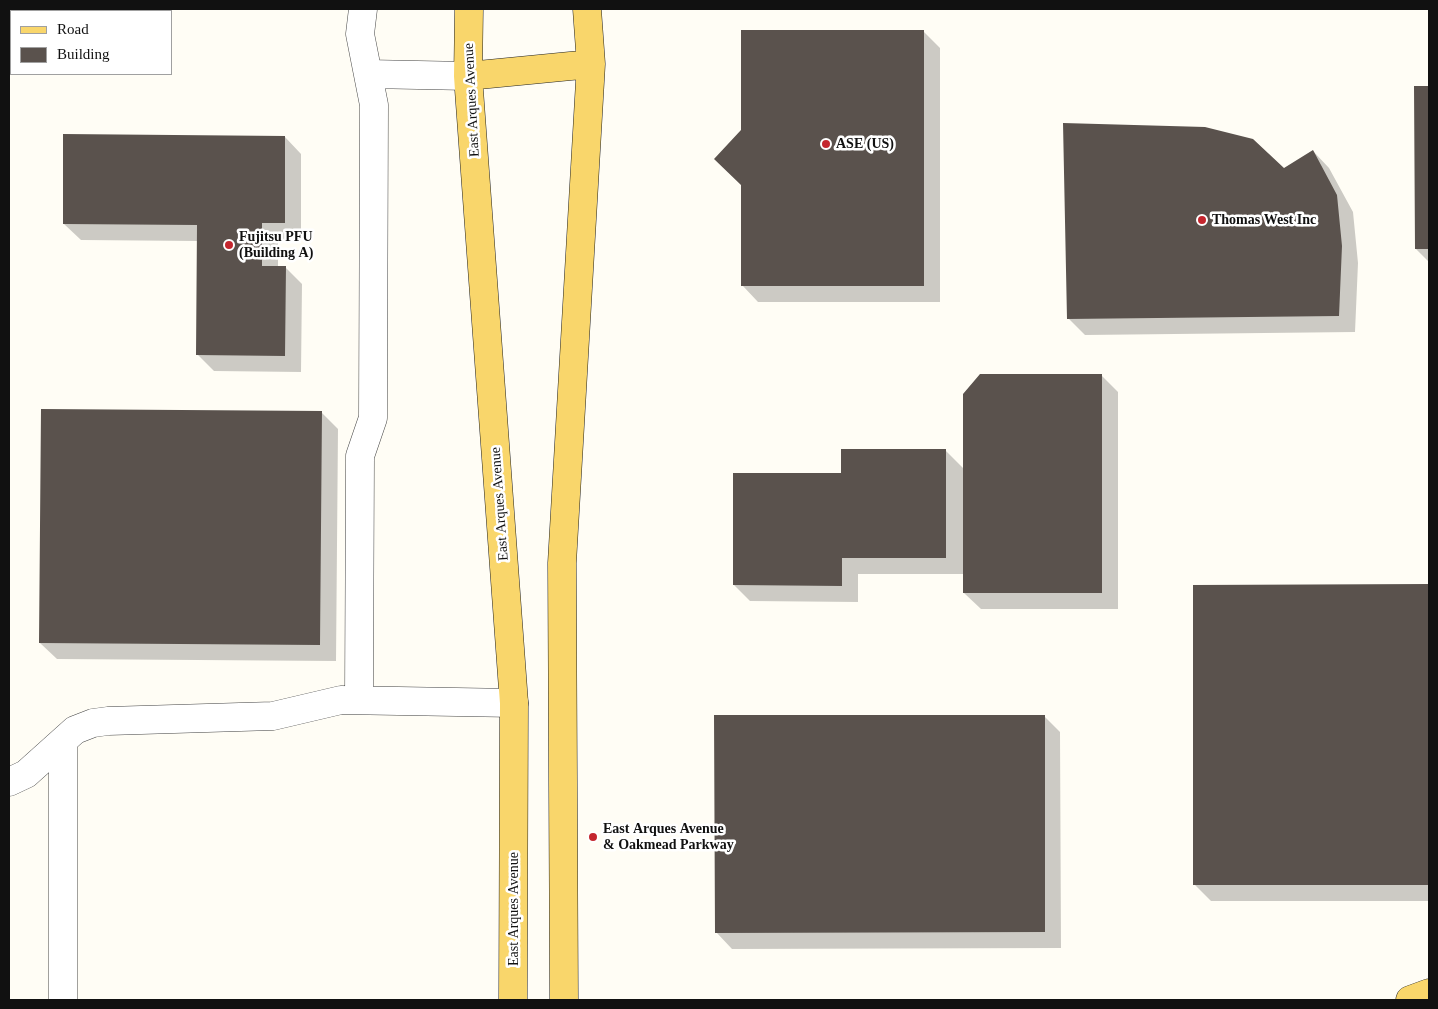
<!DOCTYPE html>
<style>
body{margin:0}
#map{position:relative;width:1438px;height:1009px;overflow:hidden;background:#fffdf5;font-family:Georgia,serif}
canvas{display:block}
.frame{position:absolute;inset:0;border:10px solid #111;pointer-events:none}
.legend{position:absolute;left:10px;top:10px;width:162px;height:65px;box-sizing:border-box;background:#fff;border:1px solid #a0a0a0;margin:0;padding:6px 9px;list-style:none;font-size:15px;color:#111}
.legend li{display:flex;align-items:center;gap:10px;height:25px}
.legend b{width:25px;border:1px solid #a0a0a0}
</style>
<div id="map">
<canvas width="1438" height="1009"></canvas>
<div class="frame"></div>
<ul class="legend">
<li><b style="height:6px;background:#f9d66b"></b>Road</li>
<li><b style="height:14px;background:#5a524d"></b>Building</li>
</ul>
</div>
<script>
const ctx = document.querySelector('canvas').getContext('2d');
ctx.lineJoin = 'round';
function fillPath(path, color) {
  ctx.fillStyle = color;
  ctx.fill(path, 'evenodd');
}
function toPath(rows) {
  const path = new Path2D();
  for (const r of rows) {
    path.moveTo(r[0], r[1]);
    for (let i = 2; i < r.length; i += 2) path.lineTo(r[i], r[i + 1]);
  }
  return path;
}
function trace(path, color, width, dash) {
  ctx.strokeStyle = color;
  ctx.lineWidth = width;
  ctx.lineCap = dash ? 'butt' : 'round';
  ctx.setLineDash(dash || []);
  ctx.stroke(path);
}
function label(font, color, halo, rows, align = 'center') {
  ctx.font = font + ' Georgia,serif';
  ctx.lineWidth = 5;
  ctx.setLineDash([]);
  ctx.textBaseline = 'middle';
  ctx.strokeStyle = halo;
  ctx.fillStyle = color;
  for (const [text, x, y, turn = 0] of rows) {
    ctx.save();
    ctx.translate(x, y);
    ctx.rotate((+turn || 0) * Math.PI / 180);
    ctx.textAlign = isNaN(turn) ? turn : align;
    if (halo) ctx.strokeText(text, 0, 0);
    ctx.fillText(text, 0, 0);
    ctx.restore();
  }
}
fillPath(toPath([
 [924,32,940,48,940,302,758,302,742,285],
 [1415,87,1429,87,1429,262,1416,249],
 [285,137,301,154,301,239,278,239,278,267,286,268,302,284,301,372,214,371,198,355,198,241,81,240,64,224],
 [1313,151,1329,168,1353,212,1358,263,1355,332,1085,335,1068,318,1284,169],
 [1101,375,1118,392,1118,609,981,609,964,593,964,574,858,574,858,602,750,601,734,585,842,475,946,451,964,469],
 [321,412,338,429,336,661,57,659,40,643],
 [1429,585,1429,901,1211,901,1195,885,1194,586],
 [1044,716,1060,732,1061,948,732,949,716,932]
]), '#0003');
fillPath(toPath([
 [741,30,924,30,924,286,741,286,741,185,714,159,741,130],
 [1414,86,1429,86,1429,249,1415,249],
 [1063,123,1205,127,1253,139,1284,168,1313,150,1337,195,1342,246,1339,316,1067,319],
 [63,134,285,136,285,223,262,223,262,266,286,266,285,356,196,355,197,225,63,224],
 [980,374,1102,374,1102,593,963,593,963,394],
 [41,409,322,411,320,645,39,643],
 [841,449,946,449,946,558,842,558,842,586,733,585,733,473,841,473],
 [1429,584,1429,885,1193,885,1193,585],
 [714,715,1045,715,1045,932,715,933]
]), '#5a524d');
const minor = toPath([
 [368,74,468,76],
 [359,700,360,456,373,418,374,105,360,34,363,9],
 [63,742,63,1000],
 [9,782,26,774,75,730,93,723,108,721,273,716,341,700,514,703]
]);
const major = toPath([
 [469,9,468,76,514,703,513,1000],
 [468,76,591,64],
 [564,1000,562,563,591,64,587,9],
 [1410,1000,1429,993]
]);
trace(minor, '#444', 29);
trace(major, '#222', 29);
trace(minor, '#fff', 28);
trace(major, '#f9d66b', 28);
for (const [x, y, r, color] of [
 [826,144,5,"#c4262e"],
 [1202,220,5,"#c4262e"],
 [229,245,5,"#c4262e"],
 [593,837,5,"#c4262e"]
]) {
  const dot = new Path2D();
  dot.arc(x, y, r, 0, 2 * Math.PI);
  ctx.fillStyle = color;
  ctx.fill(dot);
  trace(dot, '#fff', 2);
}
label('14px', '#111', '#fff', [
 ["East Arques Avenue",472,100,-93],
 ["East Arques Avenue",500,504,-94],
 ["East Arques Avenue",514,909,-90]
]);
label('bold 14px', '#111', '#fff', [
 ["ASE (US)",836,144],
 ["Thomas West Inc",1212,220],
 ["Fujitsu PFU",239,237],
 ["(Building A)",239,253],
 ["East Arques Avenue",603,829],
 ["& Oakmead Parkway",603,845]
], 'left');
</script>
